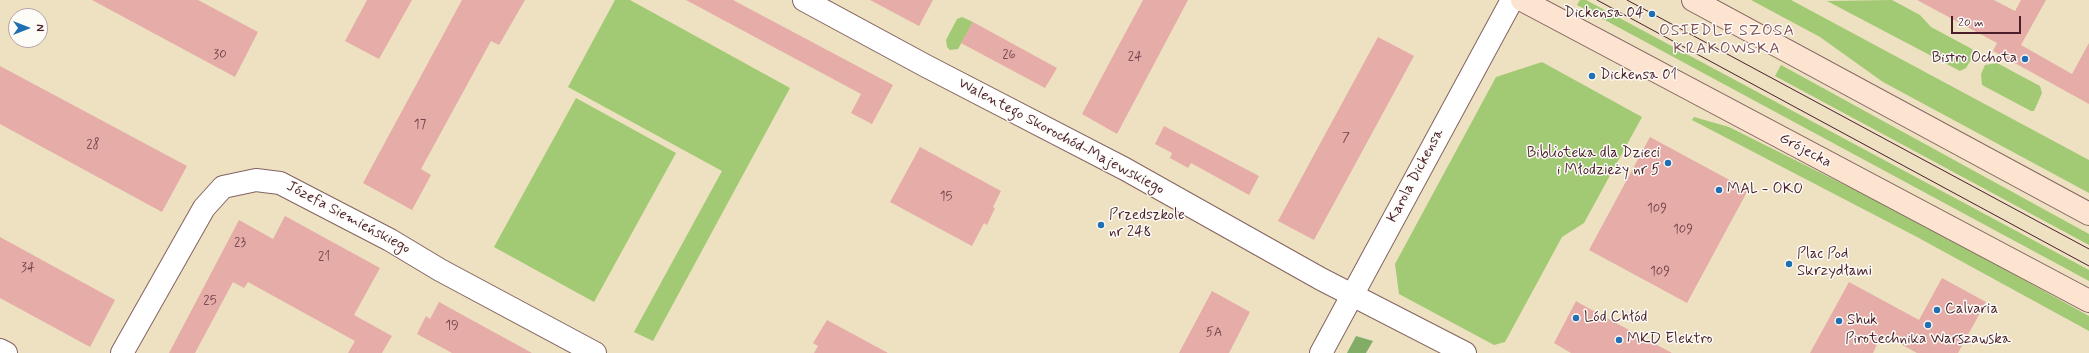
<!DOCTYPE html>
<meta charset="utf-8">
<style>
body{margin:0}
#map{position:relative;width:2089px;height:353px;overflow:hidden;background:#eee1c1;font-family:Mynerve,sans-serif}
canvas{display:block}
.north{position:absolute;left:8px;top:8px;width:40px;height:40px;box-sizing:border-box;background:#fdfcf7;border:1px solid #b5a4a5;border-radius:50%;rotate:90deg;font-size:11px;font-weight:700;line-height:16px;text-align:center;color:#4a1f2b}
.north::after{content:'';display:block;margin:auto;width:14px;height:18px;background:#1f6fb2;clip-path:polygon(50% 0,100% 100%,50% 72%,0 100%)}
.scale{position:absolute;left:1951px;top:16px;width:70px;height:18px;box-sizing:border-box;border:2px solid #4a1f2b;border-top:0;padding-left:5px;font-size:12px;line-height:14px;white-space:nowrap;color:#4a1f2b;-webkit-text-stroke:3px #fdfcf7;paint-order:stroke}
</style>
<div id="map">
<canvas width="2089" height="353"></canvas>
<div class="north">N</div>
<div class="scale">20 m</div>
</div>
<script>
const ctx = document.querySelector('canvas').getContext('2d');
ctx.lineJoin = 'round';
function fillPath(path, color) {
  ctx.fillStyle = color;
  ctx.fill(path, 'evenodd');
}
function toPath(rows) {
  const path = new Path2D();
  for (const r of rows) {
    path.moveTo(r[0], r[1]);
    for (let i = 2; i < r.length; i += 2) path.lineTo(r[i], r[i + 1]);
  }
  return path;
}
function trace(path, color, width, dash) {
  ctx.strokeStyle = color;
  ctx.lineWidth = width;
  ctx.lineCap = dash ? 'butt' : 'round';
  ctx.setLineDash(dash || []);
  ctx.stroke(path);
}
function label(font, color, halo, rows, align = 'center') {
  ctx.font = font + ' Mynerve,sans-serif';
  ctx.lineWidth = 3;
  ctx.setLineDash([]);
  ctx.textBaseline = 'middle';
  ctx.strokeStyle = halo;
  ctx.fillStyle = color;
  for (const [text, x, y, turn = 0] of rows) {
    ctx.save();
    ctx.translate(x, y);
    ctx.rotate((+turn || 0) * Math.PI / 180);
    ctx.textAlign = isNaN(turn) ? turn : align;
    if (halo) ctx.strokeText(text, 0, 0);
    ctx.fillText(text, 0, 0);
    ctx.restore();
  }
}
fillPath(toPath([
 [615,0,630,0,790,88,653,341,634,332,722,171,568,87],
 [1580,0,1586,0,2089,270,2089,281,1577,5],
 [1751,0,1791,0,2089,160,2089,193,1883,82,1820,37],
 [1892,0,1920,15,1931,27,1972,49,1974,55,1966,68,1960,71,1827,1],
 [962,17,973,22,958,49,950,50,947,47,946,40,957,19],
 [1542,62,1642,117,1584,223,1562,237,1505,342,1494,345,1399,294,1395,264,1496,77],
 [1997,63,2040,86,2042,93,2034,111,2031,111,1982,85,1981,74,1985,65],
 [1781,65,2089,234,2089,245,1775,76],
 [576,98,676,153,594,302,494,247],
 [1694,117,1729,127,1927,226,2089,316,2089,331,1917,237,1692,120]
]), '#a2c974');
fillPath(toPath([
 [1356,336,1373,341,1366,353,1347,353]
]), '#81ad66');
fillPath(toPath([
 [92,0,198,0,258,32,235,77],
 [367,0,412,0,379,59,345,41],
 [462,0,525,0,499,45,491,41,421,169,431,175,412,210,363,183],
 [686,0,733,0,893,85,872,124,851,113,861,94],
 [870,0,933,0,919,26],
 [1143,0,1188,0,1117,134,1082,114],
 [1917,0,1994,0,2015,11,2021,0,2046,0,2021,45,2072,74,2089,43,2089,104,1993,51,1997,43],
 [973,22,1057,68,1045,88,961,43],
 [1378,37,1414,56,1314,240,1278,221],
 [0,66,187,166,162,212,0,124],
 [1164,126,1259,176,1249,195,1191,163,1188,168,1170,158,1172,153,1155,144],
 [1650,137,1748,190,1687,303,1589,250],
 [920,147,1001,191,993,207,995,208,987,225,984,223,972,246,890,202],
 [285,216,380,268,354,315,392,336,382,353,348,353,355,341,248,282,244,288,233,282,195,353,169,353,239,220,273,239],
 [0,237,115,300,90,347,0,298],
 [1942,278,1986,302,1958,353,1917,353,1882,334,1873,353,1810,353,1849,282,1919,320],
 [1212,291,1250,312,1229,353,1179,353],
 [1576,301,1590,309,1672,353,1571,353,1554,343],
 [439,302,532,353,452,353,417,334,426,316,430,319],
 [827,320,888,353,814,353,818,346,813,343]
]), '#e5aca8');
const minor = toPath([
 [804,0,926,66,1125,169,1321,279,1465,353],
 [122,353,204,208,223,187,256,180,280,183,390,240,440,270,595,353]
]);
const tertiary = toPath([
 [0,350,6,353],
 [1321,353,1512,0]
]);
const secondary = toPath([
 [1522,0,2089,301],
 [1693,0,2089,214]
]);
trace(minor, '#836360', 24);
trace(tertiary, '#836360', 24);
trace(secondary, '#836360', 24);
trace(minor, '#fff', 22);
trace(tertiary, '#fff', 22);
trace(secondary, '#fde4d1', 22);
trace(toPath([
 [1597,0,2089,266],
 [1627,0,2089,249]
]), '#4a1f2b', 1);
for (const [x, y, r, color] of [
 [1652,14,4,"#1f6fb2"],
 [2025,59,4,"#1f6fb2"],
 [1592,76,4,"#1f6fb2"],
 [1668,163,4,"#1f6fb2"],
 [1719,190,4,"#1f6fb2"],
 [1101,225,4,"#1f6fb2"],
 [1789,264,4,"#1f6fb2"],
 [1937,310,4,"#1f6fb2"],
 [1576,318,4,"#1f6fb2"],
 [1839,321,4,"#1f6fb2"],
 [1928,325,4,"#1f6fb2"],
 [1619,340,4,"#1f6fb2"]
]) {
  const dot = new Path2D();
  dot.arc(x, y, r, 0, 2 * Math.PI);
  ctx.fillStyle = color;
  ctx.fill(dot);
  trace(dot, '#fdfcf7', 1.5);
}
label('13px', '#71424a', null, [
 ["30",220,55],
 ["26",1009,55],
 ["24",1135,57],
 ["17",420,125],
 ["7",1346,138],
 ["28",93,145],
 ["15",946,197],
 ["109",1657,209],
 ["109",1683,230],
 ["23",240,243],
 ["21",324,257],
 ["34",28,268],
 ["109",1660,272],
 ["25",210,301],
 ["19",452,326],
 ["5A",1214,333]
]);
label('15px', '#4a1f2b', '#fdfcf7', [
 ["Dickensa 04",1644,14,"right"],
 ["Bistro Ochota",2017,59,"right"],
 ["Dickensa 01",1600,76],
 ["Biblioteka dla Dzieci",1660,154,"right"],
 ["i Młodzieży nr 5",1660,171,"right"],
 ["MAL - OKO",1727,190],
 ["Przedszkole",1109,216],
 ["nr 248",1109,233],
 ["Plac Pod",1797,255],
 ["Skrzydłami",1797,272],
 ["Calvaria",1945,310],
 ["Lód Chłód",1584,318],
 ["Shuk",1847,321],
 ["MKD Elektro",1627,340],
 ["Pirotechnika Warszawska",1928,340,"center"]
], 'left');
label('15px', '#4a1f2b', '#fdfcf7', [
 ["Walentego Skorochód-Majewskiego",1061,137,28],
 ["Grójecka",1805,151,28],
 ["Karola Dickensa",1416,176,-62],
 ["Józefa Siemieńskiego",348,218,28]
]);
ctx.letterSpacing = '1px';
label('16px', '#805057', '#fdfcf7', [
 ["OSIEDLE SZOSA",1727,32],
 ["KRAKOWSKA",1727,50]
]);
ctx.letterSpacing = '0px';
</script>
